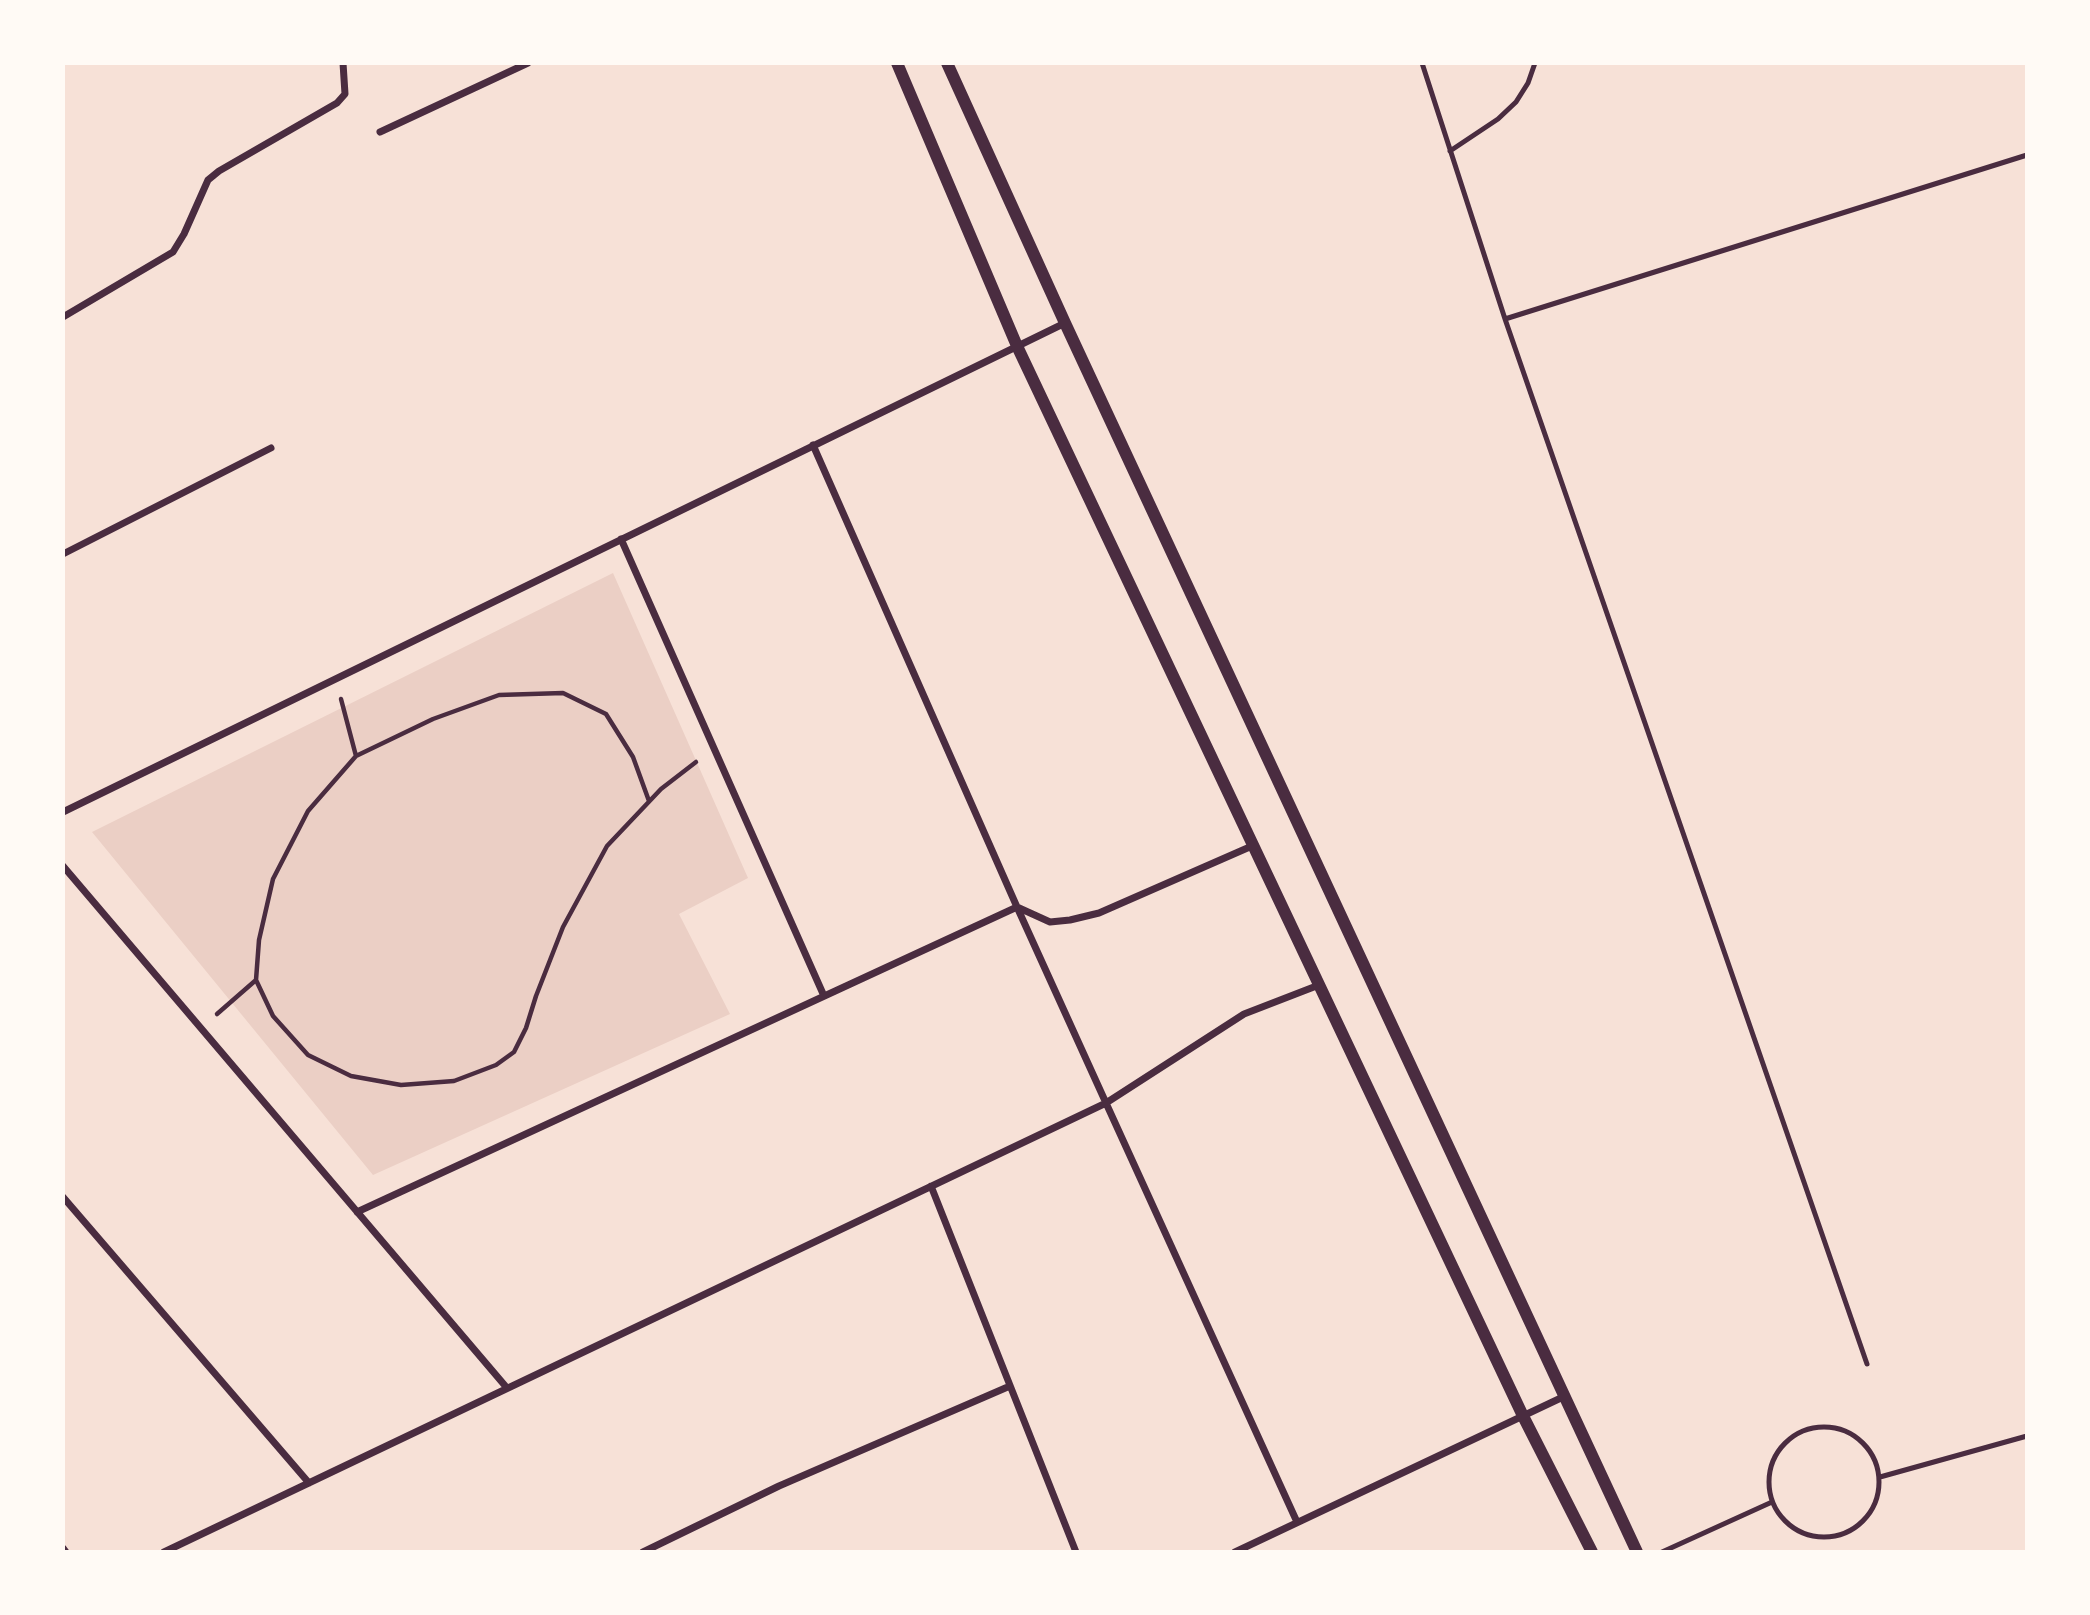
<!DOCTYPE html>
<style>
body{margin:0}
#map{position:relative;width:2090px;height:1615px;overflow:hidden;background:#f7e1d7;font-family:"Libre Baskerville",serif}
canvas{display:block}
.frame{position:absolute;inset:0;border:65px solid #fffaf5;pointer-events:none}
</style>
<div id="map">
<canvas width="2090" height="1615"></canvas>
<div class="frame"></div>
</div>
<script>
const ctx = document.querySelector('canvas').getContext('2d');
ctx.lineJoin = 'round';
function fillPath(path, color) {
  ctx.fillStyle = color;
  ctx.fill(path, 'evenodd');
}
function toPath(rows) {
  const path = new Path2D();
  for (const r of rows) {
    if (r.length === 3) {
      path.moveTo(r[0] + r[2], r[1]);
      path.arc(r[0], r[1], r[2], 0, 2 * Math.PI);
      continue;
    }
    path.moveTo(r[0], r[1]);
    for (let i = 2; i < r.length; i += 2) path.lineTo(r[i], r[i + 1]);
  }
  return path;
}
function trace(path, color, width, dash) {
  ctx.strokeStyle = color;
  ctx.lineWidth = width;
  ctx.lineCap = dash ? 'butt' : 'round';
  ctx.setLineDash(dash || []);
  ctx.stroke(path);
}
fillPath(toPath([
 [613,573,748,878,679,914,730,1014,373,1175,92,832]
]), '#ebcfc5');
trace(toPath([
 [341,699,356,756],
 [649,801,633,757,606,714,563,693,499,695,433,719,356,756,308,811,273,879,259,940,256,980,273,1016,308,1055,351,1076,401,1085,454,1081,496,1065,514,1052,526,1028,536,996,563,927,607,846,661,789,696,762],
 [217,1014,256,980]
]), '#4a2c40', 4.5);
trace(toPath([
 [1422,63,1505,319,1867,1364],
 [1450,151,1498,119,1516,102,1528,83,1535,63],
 [1505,319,2027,155],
 [1824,1482,55],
 [1880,1477,2027,1436],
 [1662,1552,1772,1502]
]), '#4a2c40', 5);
trace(toPath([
 [380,132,528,63],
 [63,317,173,252,184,234,208,180,219,171,337,103,345,94,343,63],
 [813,445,1017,907,1106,1103,1244,1014,1319,985],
 [621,539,824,996],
 [63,554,271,448],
 [63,812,1065,323],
 [63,866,507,1388],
 [931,1186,1076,1552],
 [63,1197,309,1483],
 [357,1212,1017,907,1050,922,1070,920,1099,913,1252,846],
 [63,1548,66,1552],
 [164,1552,1106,1103,1297,1522],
 [643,1552,779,1486,1010,1386],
 [1235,1552,1563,1397]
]), '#4a2c40', 7);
trace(toPath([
 [897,63,1017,346,1523,1416,1592,1552],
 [947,63,1065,323,1637,1552]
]), '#4a2c40', 12);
</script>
